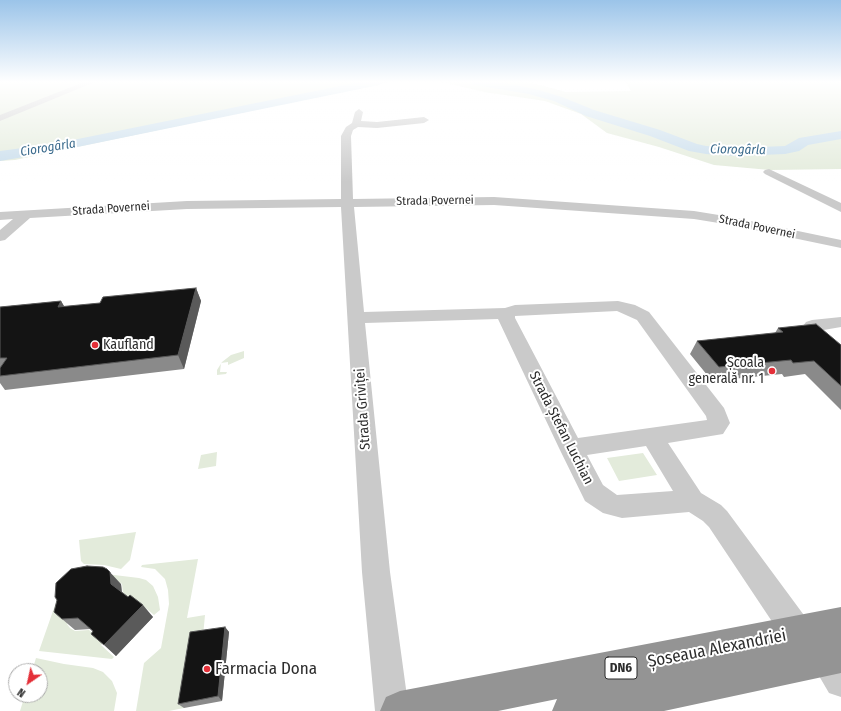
<!DOCTYPE html>
<meta charset="utf-8">
<style>
body{margin:0}
#map{position:relative;width:841px;height:711px;overflow:hidden;background:#fff;font-family:"Fira Sans Condensed",sans-serif}
canvas{display:block}
.north{position:absolute;left:8px;top:663px;width:40px;height:40px;box-sizing:border-box;background:#fff;border:1px solid #ababab;border-radius:50%;rotate:214deg;font-size:11px;font-weight:700;line-height:16px;text-align:center;color:#2d2d2d}
.north::after{content:'';display:block;margin:auto;width:14px;height:18px;background:#e42f38;clip-path:polygon(50% 0,100% 100%,50% 72%,0 100%)}
</style>
<div id="map">
<canvas width="841" height="711"></canvas>
<div class="north">N</div>
</div>
<script>
const ctx = document.querySelector('canvas').getContext('2d');
ctx.lineJoin = 'round';
function fillPath(path, color) {
  ctx.fillStyle = color;
  ctx.fill(path, 'evenodd');
}
function toPath(rows) {
  const path = new Path2D();
  for (const r of rows) {
    path.moveTo(r[0], r[1]);
    for (let i = 2; i < r.length; i += 2) path.lineTo(r[i], r[i + 1]);
  }
  return path;
}
function trace(path, color, width, dash) {
  ctx.strokeStyle = color;
  ctx.lineWidth = width;
  ctx.lineCap = dash ? 'butt' : 'round';
  ctx.setLineDash(dash || []);
  ctx.stroke(path);
}
function label(font, color, halo, rows, align = 'center') {
  ctx.font = font + ' "Fira Sans Condensed",sans-serif';
  ctx.lineWidth = 4;
  ctx.setLineDash([]);
  ctx.textBaseline = 'middle';
  ctx.strokeStyle = halo;
  ctx.fillStyle = color;
  for (const [text, x, y, turn = 0] of rows) {
    ctx.save();
    ctx.translate(x, y);
    ctx.rotate((+turn || 0) * Math.PI / 180);
    ctx.textAlign = isNaN(turn) ? turn : align;
    if (halo) ctx.strokeText(text, 0, 0);
    ctx.fillText(text, 0, 0);
    ctx.restore();
  }
}
fillPath(toPath([
 [0,82,388,82,15,160,0,161],
 [442,82,529,82,566,92,631,91,626,82,841,82,841,169,770,170,714,165,659,147,607,133,581,114,545,101,484,92],
 [244,351,244,358,228,365,228,362,221,363,220,372,227,372,226,374,217,375,217,370,222,362,231,355],
 [217,452,216,466,198,469,201,455],
 [643,453,657,475,619,481,607,458],
 [136,532,130,560,121,569,104,565,84,564,81,561,79,540],
 [198,559,187,618,205,615,203,636,195,638,184,708,169,711,136,711,144,663,161,648,169,604,168,590,165,579,155,569,141,567,142,565],
 [106,574,139,578,146,580,153,586,158,597,160,610,154,615,141,604,138,607,123,594,122,584,114,578,67,617,67,624,70,628,75,631,89,630,104,642,101,645,114,657,112,659,39,651,60,591],
 [36,658,64,664,93,668,103,672,112,681,117,693,114,711,20,711,25,695,40,695,40,671,32,671]
]), '#e3ebdb');
fillPath(toPath([
 [360,82,384,82,379,85,53,152,0,161,0,151,53,144,360,82],
 [470,82,498,82,535,89,562,97,594,110,660,130,697,144,706,146,735,148,785,146,799,138,841,131,841,139,808,145,799,151,785,154,735,156,706,154,689,151,650,136,586,116,554,101,529,94,475,85,470,82]
]), '#c7dceb');
fillPath(toPath([
 [84,82,95,82,0,121,0,115,84,82],
 [359,109,363,112,361,121,377,122,424,117,429,120,424,123,377,128,358,127,353,130,351,136,353,199,494,197,694,211,731,217,841,240,841,248,731,225,694,219,494,205,354,207,364,312,505,308,515,305,618,301,635,305,649,312,724,408,730,423,723,434,668,443,701,493,721,505,727,511,809,622,813,633,809,644,798,648,787,644,709,527,703,521,689,512,622,518,603,513,585,501,559,448,498,319,365,323,390,572,409,711,375,711,362,572,341,207,187,209,30,218,5,240,0,241,0,230,13,219,0,220,0,212,187,201,341,199,341,136,346,127,352,123,355,112,359,109],
 [617,311,637,320,706,416,707,420,578,438,515,318,515,316,617,311],
 [646,446,673,491,617,495,603,485,587,455,646,446],
 [769,169,841,203,841,212,765,174,763,172,765,170,769,169],
 [841,317,841,327,812,332,806,330,803,326,806,322,812,320,841,317],
 [826,642,837,647,841,652,841,697,829,693,815,669,810,658,815,647,826,642]
]), '#cacaca');
fillPath(toPath([
 [841,607,841,673,664,711,552,711,557,699,498,711,380,711,386,697,400,691,841,607]
]), '#949494');
fillPath(toPath([
 [196,288,201,301,184,369,5,390,0,383,0,307,61,301,64,307,100,303],
 [778,328,841,345,841,410,805,374,784,377,782,374,712,381,690,354,697,341,775,333],
 [121,584,122,592,153,617,116,656,90,629,75,630,62,619],
 [225,627,229,632,222,701,184,708,178,704]
]), '#8a8a8a');
fillPath(toPath([
 [196,288,201,301,184,369,178,355],
 [61,301,69,314,58,307],
 [107,569,121,584,122,596,111,584],
 [143,605,153,617,116,656,104,645],
 [225,627,229,632,222,701,218,696]
]), '#5a5a5a');
const building = toPath([
 [196,288,178,355,0,376,0,368,7,358,0,358,0,307,61,301,58,307,100,303,103,297,196,288],
 [816,324,841,345,841,386,814,361,793,363,791,360,719,367,697,341,783,332,778,328,816,324],
 [87,566,103,567,107,569,110,572,111,584,128,597,130,595,143,605,104,645,91,634,93,631,78,618,62,619,54,612,57,600,55,597,56,583,71,569,87,566],
 [225,627,218,696,178,704,190,632,225,627]
]);
fillPath(building, '#141414');
trace(building, '#5a5a5a', 1);
const sky = ctx.createLinearGradient(0, 0, 0, 182);
sky.addColorStop(0, '#9bc4e9');
sky.addColorStop(0.45, '#fff');
sky.addColorStop(1, '#ffffff00');
ctx.fillStyle = sky;
ctx.fillRect(0, 0, 841, 182);
for (const [x, y, r, color] of [
 [95,345,4,"#e42f38"],
 [772,371,4,"#e42f38"],
 [207,669,4,"#e42f38"]
]) {
  const dot = new Path2D();
  dot.arc(x, y, r, 0, 2 * Math.PI);
  ctx.fillStyle = color;
  ctx.fill(dot);
  trace(dot, '#fff', 1.5);
}
label('12px', '#2d2d2d', '#fff', [
 ["Strada Povernei",435,201,-1],
 ["Strada Povernei",111,209,-4],
 ["Strada Povernei",757,227,12]
]);
label('italic 13px', '#3c6c8e', '#fff', [
 ["Ciorogârla",48,148,-9],
 ["Ciorogârla",738,150,1]
]);
for (const [x, y, w] of [
 [621,668,32]
]) {
  const box = new Path2D();
  box.roundRect(x - w / 2, y - 11, w, 22, 3);
  ctx.fillStyle = '#fff';
  ctx.fill(box);
  trace(box, '#2d2d2d', 1);
}
label('bold 13px', '#2d2d2d', null, [
 ["DN6",621,668]
]);
label('14px', '#2d2d2d', '#fff', [
 ["Kaufland",103,345],
 ["Școala",764,363,"right"],
 ["generală nr. 1",764,379,"right"]
], 'left');
label('14px', '#2d2d2d', '#fff', [
 ["Strada Griviței",363,409,-94],
 ["Strada Ștefan Luchian",561,428,63]
]);
label('17px', '#2d2d2d', '#fff', [
 ["Șoseaua Alexandriei",717,649,-11]
]);
label('17px', '#2d2d2d', '#fff', [
 ["Farmacia Dona",215,669]
], 'left');
</script>
